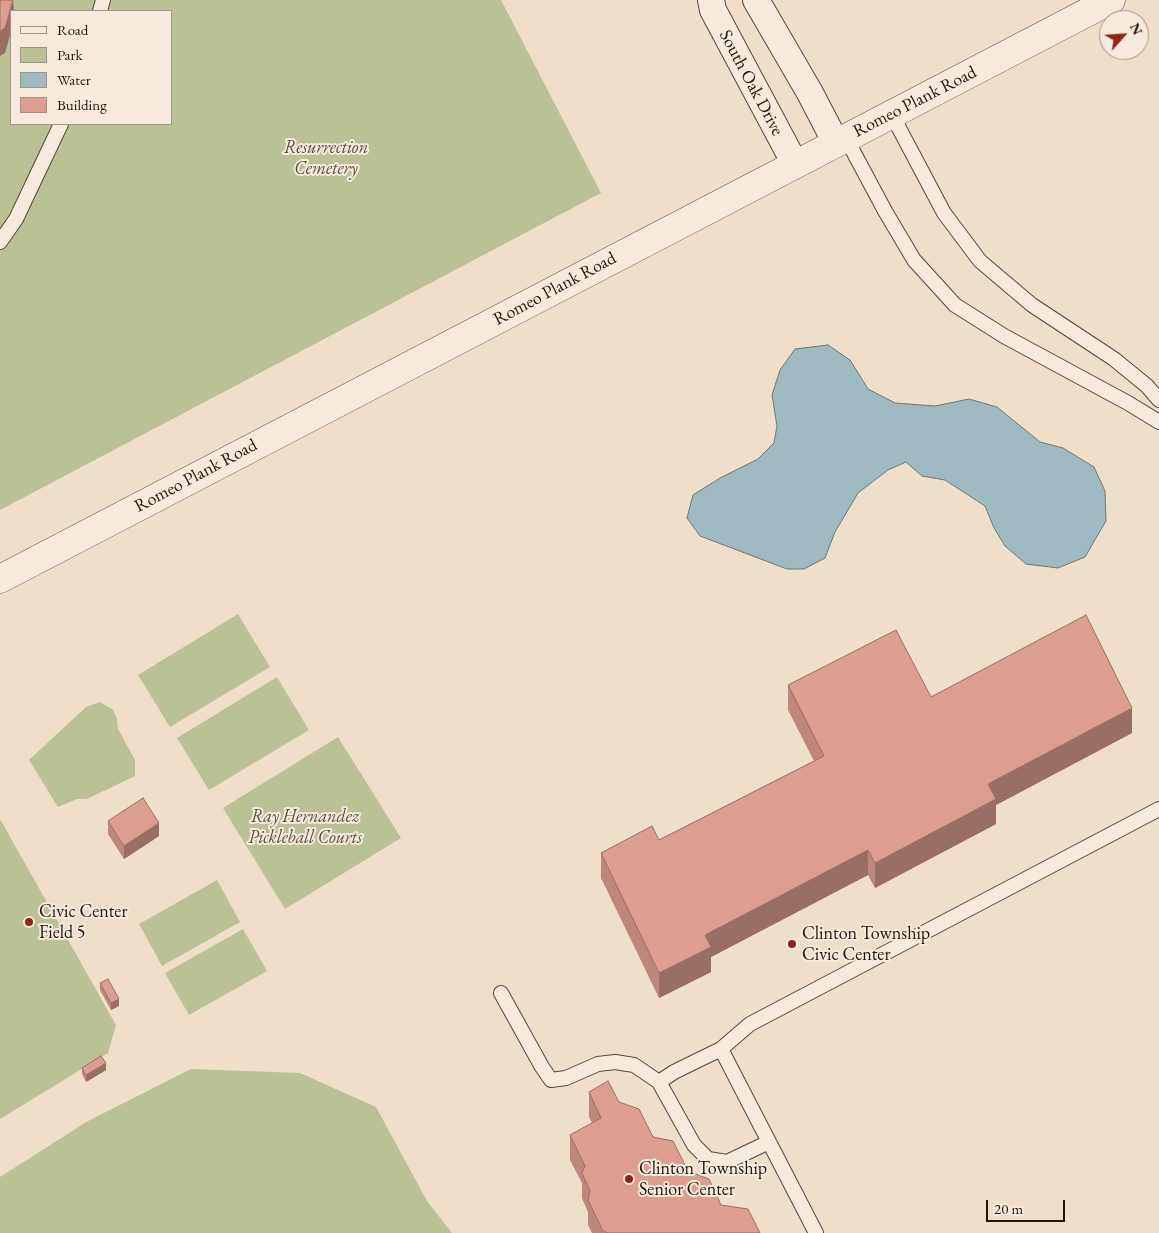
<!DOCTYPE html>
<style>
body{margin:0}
#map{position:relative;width:1159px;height:1233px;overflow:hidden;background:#efdfc8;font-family:"EB Garamond",serif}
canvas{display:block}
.legend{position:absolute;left:10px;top:10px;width:162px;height:115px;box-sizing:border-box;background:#f5eadb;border:1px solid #a09587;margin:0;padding:6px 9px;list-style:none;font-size:15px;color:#20160a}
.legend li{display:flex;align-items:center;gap:10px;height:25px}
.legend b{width:25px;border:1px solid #a09587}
.north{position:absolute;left:1099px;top:10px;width:50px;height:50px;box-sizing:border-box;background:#f5eadb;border:1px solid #a09587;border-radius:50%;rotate:64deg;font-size:14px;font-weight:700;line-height:20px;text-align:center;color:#20160a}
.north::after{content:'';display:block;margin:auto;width:18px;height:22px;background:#8f2418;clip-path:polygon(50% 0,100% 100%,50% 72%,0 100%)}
.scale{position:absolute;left:986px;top:1200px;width:79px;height:22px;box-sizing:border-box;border:2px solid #20160a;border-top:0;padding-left:6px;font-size:15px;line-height:18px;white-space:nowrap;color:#20160a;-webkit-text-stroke:4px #f5eadb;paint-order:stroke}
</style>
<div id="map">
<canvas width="1159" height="1233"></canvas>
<ul class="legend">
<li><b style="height:6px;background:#f5eadb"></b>Road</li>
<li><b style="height:14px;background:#bac195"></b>Park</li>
<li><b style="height:14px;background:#9ebac0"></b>Water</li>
<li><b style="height:14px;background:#dc9e8e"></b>Building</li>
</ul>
<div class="north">N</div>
<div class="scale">20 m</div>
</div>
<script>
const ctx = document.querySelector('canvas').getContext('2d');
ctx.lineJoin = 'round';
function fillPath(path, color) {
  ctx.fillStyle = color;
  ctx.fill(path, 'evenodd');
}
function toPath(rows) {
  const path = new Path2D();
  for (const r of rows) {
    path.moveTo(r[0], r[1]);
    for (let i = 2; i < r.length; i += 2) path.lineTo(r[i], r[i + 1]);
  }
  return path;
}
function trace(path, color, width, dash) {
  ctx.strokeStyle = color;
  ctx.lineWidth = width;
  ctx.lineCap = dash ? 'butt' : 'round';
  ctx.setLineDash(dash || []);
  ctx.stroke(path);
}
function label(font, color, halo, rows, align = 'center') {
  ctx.font = font + ' "EB Garamond",serif';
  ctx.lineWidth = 4;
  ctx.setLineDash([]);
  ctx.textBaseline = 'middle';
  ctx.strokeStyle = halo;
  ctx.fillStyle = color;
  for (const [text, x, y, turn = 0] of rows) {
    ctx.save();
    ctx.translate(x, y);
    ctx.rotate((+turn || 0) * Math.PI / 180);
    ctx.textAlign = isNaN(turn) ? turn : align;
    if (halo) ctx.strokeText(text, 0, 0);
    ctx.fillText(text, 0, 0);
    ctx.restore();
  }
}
fillPath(toPath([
 [0,0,501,0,601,193,0,510],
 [11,11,171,11,171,124,11,124],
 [238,614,270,667,170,727,138,675],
 [277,677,309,730,209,790,177,738],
 [100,702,113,710,117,719,118,729,135,760,135,776,87,799,77,799,58,807,29,760,86,707],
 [338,737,401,838,285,909,223,808],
 [0,819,116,1025,108,1053,0,1119],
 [217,880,240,922,162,966,139,924],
 [243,929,267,971,189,1015,165,973],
 [191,1069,300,1073,376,1107,427,1201,452,1233,0,1233,0,1177,88,1121]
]), '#bac195');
const water = toPath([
 [828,345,850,360,868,389,895,403,935,406,969,399,997,407,1040,442,1063,448,1094,467,1105,491,1106,521,1085,557,1058,568,1026,564,1005,546,994,528,985,506,945,480,922,476,906,462,888,470,858,493,835,532,825,558,804,569,787,569,700,536,687,518,693,495,720,478,758,459,774,443,777,426,772,395,780,370,795,349,828,345]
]);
fillPath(water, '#9ebac0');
trace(water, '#6c7877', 1);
const service = toPath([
 [100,11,103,0],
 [892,115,944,213,980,261,1032,305,1114,359,1147,386,1159,400],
 [846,138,885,211,914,260,955,305,1004,336,1128,403,1159,422],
 [0,242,16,219,61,124],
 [501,993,542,1067,551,1080,566,1078,598,1064,615,1062,634,1065,659,1082,694,1145,708,1159,727,1162,769,1142],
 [721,1049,816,1233],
 [659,1082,674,1072,721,1049,750,1024,1159,809]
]);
const minor = toPath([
 [711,0,713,10,795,164],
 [756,0,810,93,836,143]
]);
const tertiary = toPath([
 [0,579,1111,0]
]);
trace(service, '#54483a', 16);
trace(minor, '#54483a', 28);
trace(tertiary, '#54483a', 29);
trace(service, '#f5eadb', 14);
trace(minor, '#f5eadb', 26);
trace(tertiary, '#f5eadb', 28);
fillPath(toPath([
 [788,685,931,697,1132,733,996,805,996,824,875,888,868,875,711,957,711,972,659,998,601,878,601,853,659,840,814,761,788,710],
 [108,821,159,836,124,859,108,834],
 [100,983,119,1006,111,1010,100,990],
 [82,1068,106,1070,86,1082,82,1074],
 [589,1092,619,1102,688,1171,721,1205,760,1233,592,1233,588,1225,588,1212,582,1198,582,1183,570,1160,570,1135,592,1123,589,1117]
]), '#bd887a');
fillPath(toPath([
 [13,0,14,11,11,11,11,32,5,53,0,56,0,31],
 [1132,708,1132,733,996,805,996,824,875,888,875,863,988,784],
 [159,823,159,836,124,859,124,846],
 [868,850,868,875,711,957,711,972,659,998,659,973,705,935],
 [119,999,119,1006,111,1010,111,1003],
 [106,1063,106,1070,86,1082,86,1075]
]), '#9a6f63');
const building = toPath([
 [0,0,13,0,5,28,0,31,0,0],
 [1086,615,1132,708,988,784,996,799,875,863,868,850,705,935,711,947,659,973,601,853,652,826,659,840,824,756,788,685,896,630,931,697,1086,615],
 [143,798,159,823,124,846,108,821,143,798],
 [108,979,119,999,111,1003,100,983,108,979],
 [101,1056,106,1063,86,1075,82,1068,101,1056],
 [608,1081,619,1102,639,1109,653,1137,673,1141,688,1171,709,1179,721,1205,748,1209,760,1233,608,1233,603,1231,588,1200,590,1191,582,1173,585,1166,570,1135,601,1118,589,1092,608,1081]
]);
fillPath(building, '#dc9e8e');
trace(building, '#9a6f63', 1);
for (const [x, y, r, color] of [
 [29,922,5,"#8f2418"],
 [792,944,5,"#8f2418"],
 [629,1179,5,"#8f2418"]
]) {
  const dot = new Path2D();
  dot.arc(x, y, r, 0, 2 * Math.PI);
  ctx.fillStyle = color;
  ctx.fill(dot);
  trace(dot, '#f5eadb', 2);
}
label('18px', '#20160a', '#f5eadb', [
 ["South Oak Drive",751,83,62],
 ["Romeo Plank Road",915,102,-27],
 ["Romeo Plank Road",555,289,-28],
 ["Romeo Plank Road",196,476,-28]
]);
label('italic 18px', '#56523b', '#f5eadb', [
 ["Resurrection",326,148],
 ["Cemetery",326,169],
 ["Ray Hernandez",305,817],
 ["Pickleball Courts",305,838]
]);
label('18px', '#20160a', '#f5eadb', [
 ["Civic Center",39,912],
 ["Field 5",39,933],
 ["Clinton Township",802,934],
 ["Civic Center",802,955],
 ["Clinton Township",639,1169],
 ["Senior Center",639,1190]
], 'left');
</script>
